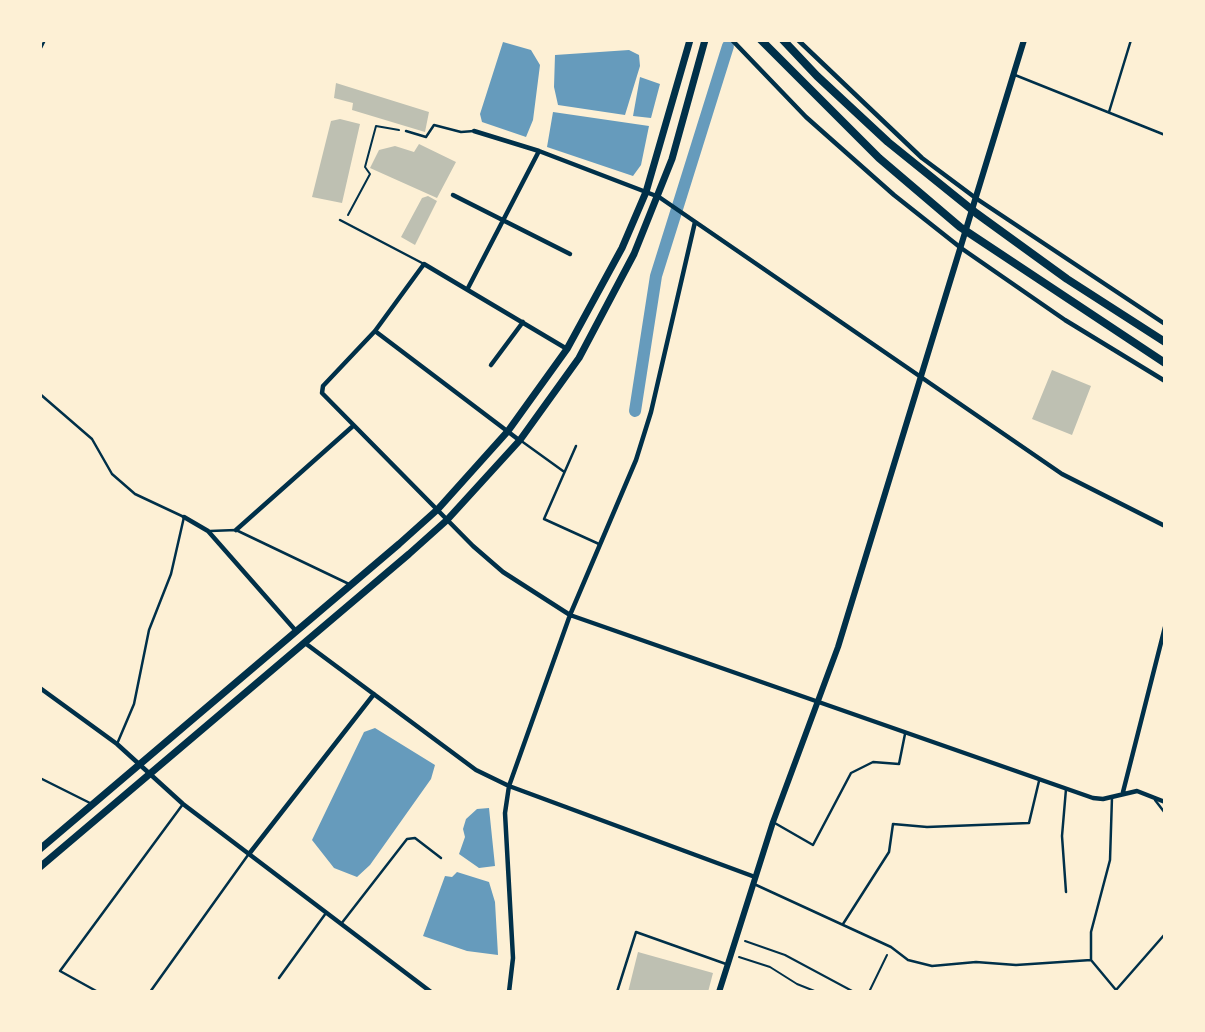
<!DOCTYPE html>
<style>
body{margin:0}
#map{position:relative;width:1205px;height:1032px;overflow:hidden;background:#fdf0d5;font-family:"Public Sans",sans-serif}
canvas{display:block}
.frame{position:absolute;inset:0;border:42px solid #fdf0d5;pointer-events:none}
</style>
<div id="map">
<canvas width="1205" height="1032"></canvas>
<div class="frame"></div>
</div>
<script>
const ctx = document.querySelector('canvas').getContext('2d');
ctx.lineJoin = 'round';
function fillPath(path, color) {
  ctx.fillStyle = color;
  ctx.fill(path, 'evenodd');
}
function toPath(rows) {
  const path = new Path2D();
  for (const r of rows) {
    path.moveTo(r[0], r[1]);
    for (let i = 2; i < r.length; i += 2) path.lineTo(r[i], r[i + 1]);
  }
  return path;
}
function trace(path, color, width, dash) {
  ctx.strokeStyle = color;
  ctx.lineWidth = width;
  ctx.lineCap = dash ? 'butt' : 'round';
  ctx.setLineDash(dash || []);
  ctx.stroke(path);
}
fillPath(toPath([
 [503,42,531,50,540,65,533,120,526,137,482,122,480,114],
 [629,50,639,55,640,66,625,115,558,105,554,87,555,55],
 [640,77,660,84,651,118,633,116],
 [553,112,649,126,641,165,633,176,547,147],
 [375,728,435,765,431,779,370,865,357,877,334,868,312,840,364,732],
 [489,808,495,866,479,868,459,854,465,837,463,829,466,819,477,809],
 [457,872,489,882,495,902,498,955,467,951,423,936,445,876,452,877]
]), '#669bbc');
trace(toPath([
 [635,411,656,276,728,46]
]), '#669bbc', 12);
fillPath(toPath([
 [336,83,429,112,425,132,352,110,353,103,334,98],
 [340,119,360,124,342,203,312,197,331,121],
 [419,144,456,162,437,198,370,168,379,150,395,146,414,152],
 [428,196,437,201,415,245,401,237,422,198],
 [1052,370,1091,386,1072,435,1032,419],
 [638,952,713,973,708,992,628,992]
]), '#bec0b2');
trace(toPath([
 [348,215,370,174,365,167,376,126,399,130],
 [745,941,785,955,854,992],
 [739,957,770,967,797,984,817,992],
 [869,992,887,955]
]), '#003049', 2);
trace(toPath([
 [40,50,45,40],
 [1015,75,1165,135],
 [1109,112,1131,40],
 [406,131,426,137,434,125,461,132,474,131],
 [340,220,424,264],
 [40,394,92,439,112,474,135,494,184,517,171,574,149,630,134,704,117,744],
 [520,440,563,471],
 [576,446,544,519,599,544],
 [210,531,236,530,349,584],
 [40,778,90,803],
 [1066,789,1062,836,1066,892],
 [1112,797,1110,860,1091,932,1091,960,1116,990],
 [1155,800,1165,813],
 [773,822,813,845,851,773,873,762,899,764,905,734],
 [754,884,891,947,908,960,932,966,976,962,1016,965,1091,960],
 [341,924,407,839,415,838,441,858],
 [843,924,889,852,893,824,927,827,1029,823,1039,781],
 [279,978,326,913],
 [1116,990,1165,934],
 [98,992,60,971,183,804],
 [150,992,248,855],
 [617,992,636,932,726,964]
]), '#003049', 2.5);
trace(toPath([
 [732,40,806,117,894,195,961,248,1065,320,1165,381],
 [798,40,922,158,977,199,1165,324],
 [474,131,539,151,659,197,1062,474,1165,526],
 [453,195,570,254],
 [468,288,539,151],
 [375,331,519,440],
 [567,349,424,264,375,331,323,386,322,393,473,546,503,572,570,615,1093,798,1103,799,1137,791,1165,802],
 [491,365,523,322],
 [184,517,208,531,296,631],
 [236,530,353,426],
 [305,643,476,770,509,786,755,877],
 [40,688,117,744,183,804,431,992],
 [1123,792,1165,627],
 [249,854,374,694],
 [509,992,513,958,505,813,509,786,570,615,636,460,651,412,695,222]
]), '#003049', 4.5);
trace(toPath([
 [719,992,773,822,838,647,1024,40]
]), '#003049', 6);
trace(toPath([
 [40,849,399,544,438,509,508,431,567,349,622,248,646,192,690,40],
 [40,867,409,554,447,520,520,440,579,358,634,254,672,159,705,40]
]), '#003049', 7);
trace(toPath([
 [761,40,879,158,960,227,1165,363],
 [783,40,817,76,888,142,976,213,1067,279,1165,342]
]), '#003049', 8);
</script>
